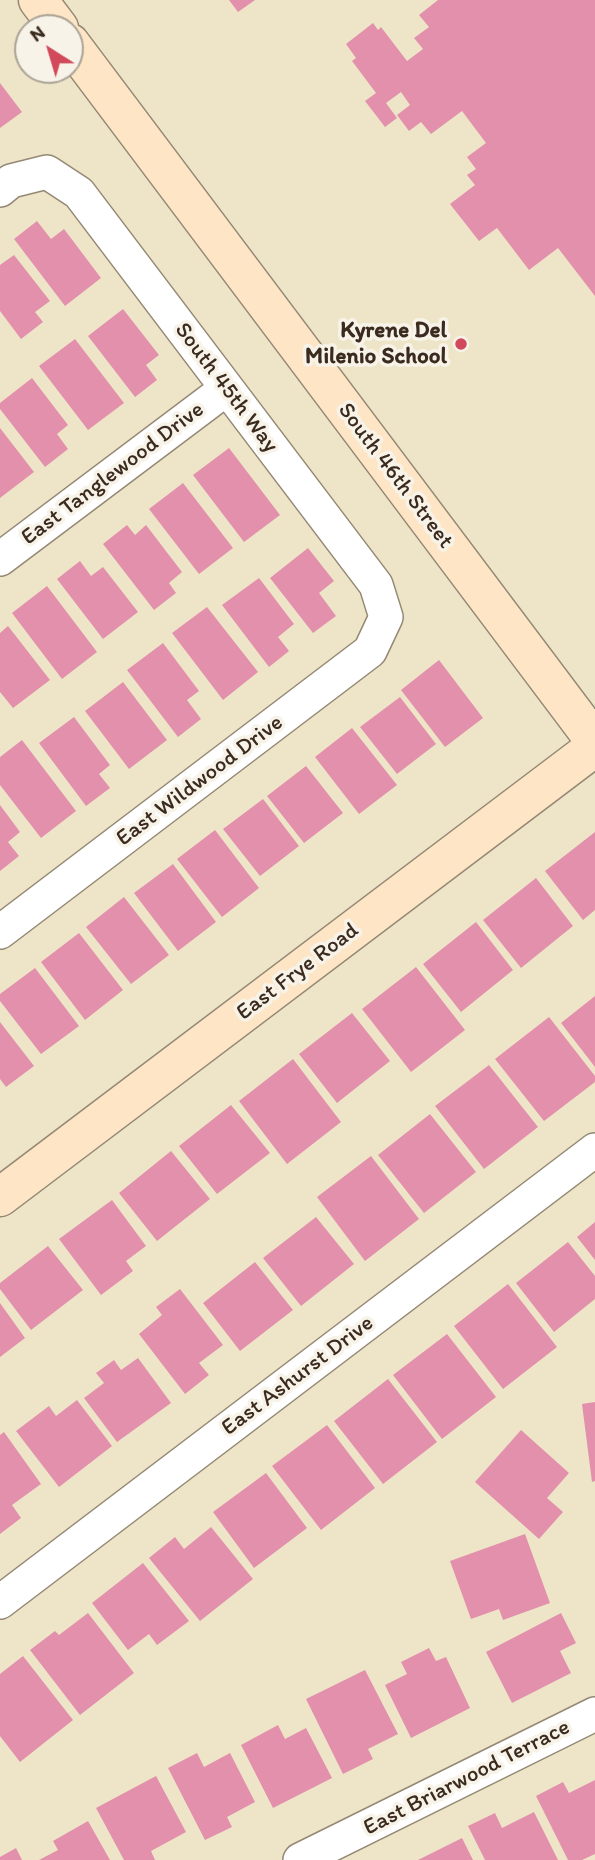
<!DOCTYPE html>
<style>
body{margin:0}
#map{position:relative;width:595px;height:1860px;overflow:hidden;background:#eee5c9;font-family:Itim,sans-serif}
canvas{display:block}
.north{position:absolute;left:14px;top:14px;width:70px;height:70px;box-sizing:border-box;background:#f7f3e8;border:2px solid #aca397;border-radius:50%;rotate:323deg;font-size:19px;font-weight:700;line-height:28px;text-align:center;color:#3b2a1e}
.north::after{content:'';display:block;margin:auto;width:24px;height:32px;background:#d1495b;clip-path:polygon(50% 0,100% 100%,50% 72%,0 100%)}
</style>
<div id="map">
<canvas width="595" height="1860"></canvas>
<div class="north">N</div>
</div>
<script>
const ctx = document.querySelector('canvas').getContext('2d');
ctx.lineJoin = 'round';
function fillPath(path, color) {
  ctx.fillStyle = color;
  ctx.fill(path, 'evenodd');
}
function toPath(rows) {
  const path = new Path2D();
  for (const r of rows) {
    path.moveTo(r[0], r[1]);
    for (let i = 2; i < r.length; i += 2) path.lineTo(r[i], r[i + 1]);
  }
  return path;
}
function trace(path, color, width, dash) {
  ctx.strokeStyle = color;
  ctx.lineWidth = width;
  ctx.lineCap = dash ? 'butt' : 'round';
  ctx.setLineDash(dash || []);
  ctx.stroke(path);
}
function label(font, color, halo, rows, align = 'center') {
  ctx.font = font + ' Itim,sans-serif';
  ctx.lineWidth = 7;
  ctx.setLineDash([]);
  ctx.textBaseline = 'middle';
  ctx.strokeStyle = halo;
  ctx.fillStyle = color;
  for (const [text, x, y, turn = 0] of rows) {
    ctx.save();
    ctx.translate(x, y);
    ctx.rotate((+turn || 0) * Math.PI / 180);
    ctx.textAlign = isNaN(turn) ? turn : align;
    if (halo) ctx.strokeText(text, 0, 0);
    ctx.fillText(text, 0, 0);
    ctx.restore();
  }
}
fillPath(toPath([
 [229,0,255,0,238,12],
 [438,0,595,0,595,296,558,248,529,270,497,228,479,241,450,204,475,185,467,175,476,169,467,157,486,143,462,111,431,134,421,122,409,131,397,115,410,105,401,92,386,103,397,118,385,127,365,101,376,93,352,61,356,58,346,44,373,23,378,30,381,27,407,61,423,49,414,38,429,27,419,15],
 [0,83,22,112,0,128],
 [37,221,51,239,64,229,101,278,65,306,14,239],
 [14,255,50,301,35,312,43,322,21,339,0,311,0,265],
 [123,309,159,355,146,365,157,380,135,397,88,336],
 [75,339,124,403,88,430,39,366],
 [32,378,68,425,57,434,68,449,45,467,0,409,0,403],
 [0,428,34,472,0,498],
 [229,448,280,515,244,542,193,475],
 [183,483,233,548,199,574,149,509],
 [127,525,135,535,146,525,182,572,169,583,176,593,154,610,103,544],
 [308,548,334,581,319,593,336,616,313,633,270,578],
 [80,561,91,576,103,567,138,612,103,639,57,579],
 [259,578,294,624,278,637,289,651,269,667,222,605],
 [47,586,97,652,62,679,12,613],
 [207,607,258,672,223,700,172,633],
 [8,626,50,680,13,708,0,692,0,633],
 [163,643,199,691,187,700,201,719,178,737,127,670],
 [439,660,483,718,445,747,401,690],
 [123,682,167,740,129,769,85,711],
 [400,697,436,744,397,774,360,727],
 [74,717,110,765,99,774,110,788,86,806,39,743],
 [352,728,397,785,359,814,315,757],
 [22,740,76,811,41,838,0,785,0,757],
 [306,766,343,813,304,843,267,796],
 [263,799,299,846,260,876,223,829],
 [0,805,20,832,8,842,19,856,0,871],
 [215,830,259,888,222,917,177,859],
 [595,832,595,910,583,920,545,871],
 [173,864,216,922,178,951,134,893],
 [536,878,573,926,521,968,483,920],
 [124,897,169,955,131,984,86,927],
 [476,922,513,970,461,1012,423,964],
 [79,933,123,990,85,1020,41,962],
 [416,967,465,1030,411,1072,362,1009],
 [35,968,79,1026,41,1054,0,1001,0,994],
 [595,996,595,1067,561,1023],
 [352,1013,390,1061,337,1103,299,1054],
 [549,1017,595,1076,595,1082,544,1121,495,1059],
 [0,1022,34,1066,6,1087,0,1079],
 [293,1059,341,1122,287,1164,239,1101],
 [489,1065,538,1127,484,1169,435,1106],
 [231,1105,270,1153,217,1194,179,1146],
 [430,1114,476,1172,424,1213,378,1155],
 [171,1151,210,1199,157,1241,119,1193],
 [371,1156,419,1219,365,1261,317,1197],
 [112,1200,146,1246,126,1261,133,1271,101,1295,59,1239],
 [316,1217,354,1264,301,1306,263,1258],
 [595,1222,595,1260,577,1237],
 [568,1242,595,1276,595,1299,554,1332,516,1283],
 [48,1246,83,1290,31,1330,0,1289,0,1283],
 [255,1262,293,1310,240,1351,203,1303],
 [508,1284,557,1347,503,1389,454,1326],
 [180,1289,223,1345,199,1363,209,1375,185,1394,139,1334,162,1315,156,1307],
 [0,1303,25,1338,0,1357],
 [447,1334,496,1397,442,1439,393,1375],
 [138,1358,171,1403,117,1442,84,1398,104,1383,96,1373,114,1360,121,1370],
 [388,1379,437,1442,383,1484,334,1421],
 [77,1400,112,1446,59,1487,16,1431,49,1406,56,1416],
 [595,1402,595,1481,592,1482,582,1404],
 [327,1425,375,1488,321,1530,272,1466],
 [521,1430,569,1473,547,1498,563,1512,539,1539,475,1482],
 [4,1432,41,1484,12,1505,21,1518,0,1534,0,1435],
 [266,1473,307,1528,254,1568,213,1512],
 [211,1527,253,1579,200,1621,149,1558,175,1537,184,1549],
 [525,1534,550,1603,503,1620,499,1609,471,1619,450,1561],
 [143,1563,189,1621,157,1645,149,1634,128,1650,92,1603],
 [88,1613,134,1673,80,1715,30,1650,55,1631,59,1635],
 [561,1613,576,1643,560,1651,571,1673,512,1703,486,1652],
 [429,1648,436,1661,446,1657,470,1708,411,1738,385,1685,407,1674,401,1662],
 [23,1656,73,1720,20,1762,0,1736,0,1674],
 [365,1670,398,1734,368,1749,373,1759,343,1774,306,1699],
 [278,1725,285,1739,306,1728,332,1778,273,1808,241,1745],
 [197,1753,204,1767,230,1753,255,1802,227,1817,232,1827,205,1840,168,1768],
 [156,1776,186,1832,151,1851,155,1860,124,1860,96,1808],
 [595,1780,595,1854,582,1860,568,1860,536,1796,563,1782,569,1793],
 [534,1812,558,1860,485,1860,468,1826,495,1813,502,1828],
 [88,1821,110,1860,39,1860,58,1850,53,1841],
 [462,1838,473,1860,418,1860],
 [16,1848,22,1860,0,1860,0,1857]
]), '#e290ab');
const street = toPath([
 [0,190,11,181,47,172,79,193,376,585,386,617,370,651,0,932],
 [0,559,226,389],
 [0,1602,595,1150],
 [300,1860,595,1714]
]);
const secondary = toPath([
 [38,0,59,28],
 [70,43,595,741],
 [0,1197,595,747]
]);
trace(street, '#948874', 36);
trace(secondary, '#948874', 41);
trace(street, '#fff', 33);
trace(secondary, '#fde5c5', 38);
for (const [x, y, r, color] of [
 [461,344,7,"#d1495b"]
]) {
  const dot = new Path2D();
  dot.arc(x, y, r, 0, 2 * Math.PI);
  ctx.fillStyle = color;
  ctx.fill(dot);
  trace(dot, '#f7f3e8', 2.5);
}
label('bold 23px', '#3b2a1e', '#f7f3e8', [
 ["Kyrene Del",447,331],
 ["Milenio School",447,357]
], 'right');
label('23px', '#3b2a1e', '#f7f3e8', [
 ["South 45th Way",226,388,53],
 ["East Tanglewood Drive",113,474,-37],
 ["South 46th Street",395,476,53],
 ["East Wildwood Drive",200,781,-37],
 ["East Frye Road",298,972,-37],
 ["East Ashurst Drive",298,1376,-37],
 ["East Briarwood Terrace",467,1778,-27]
]);
</script>
